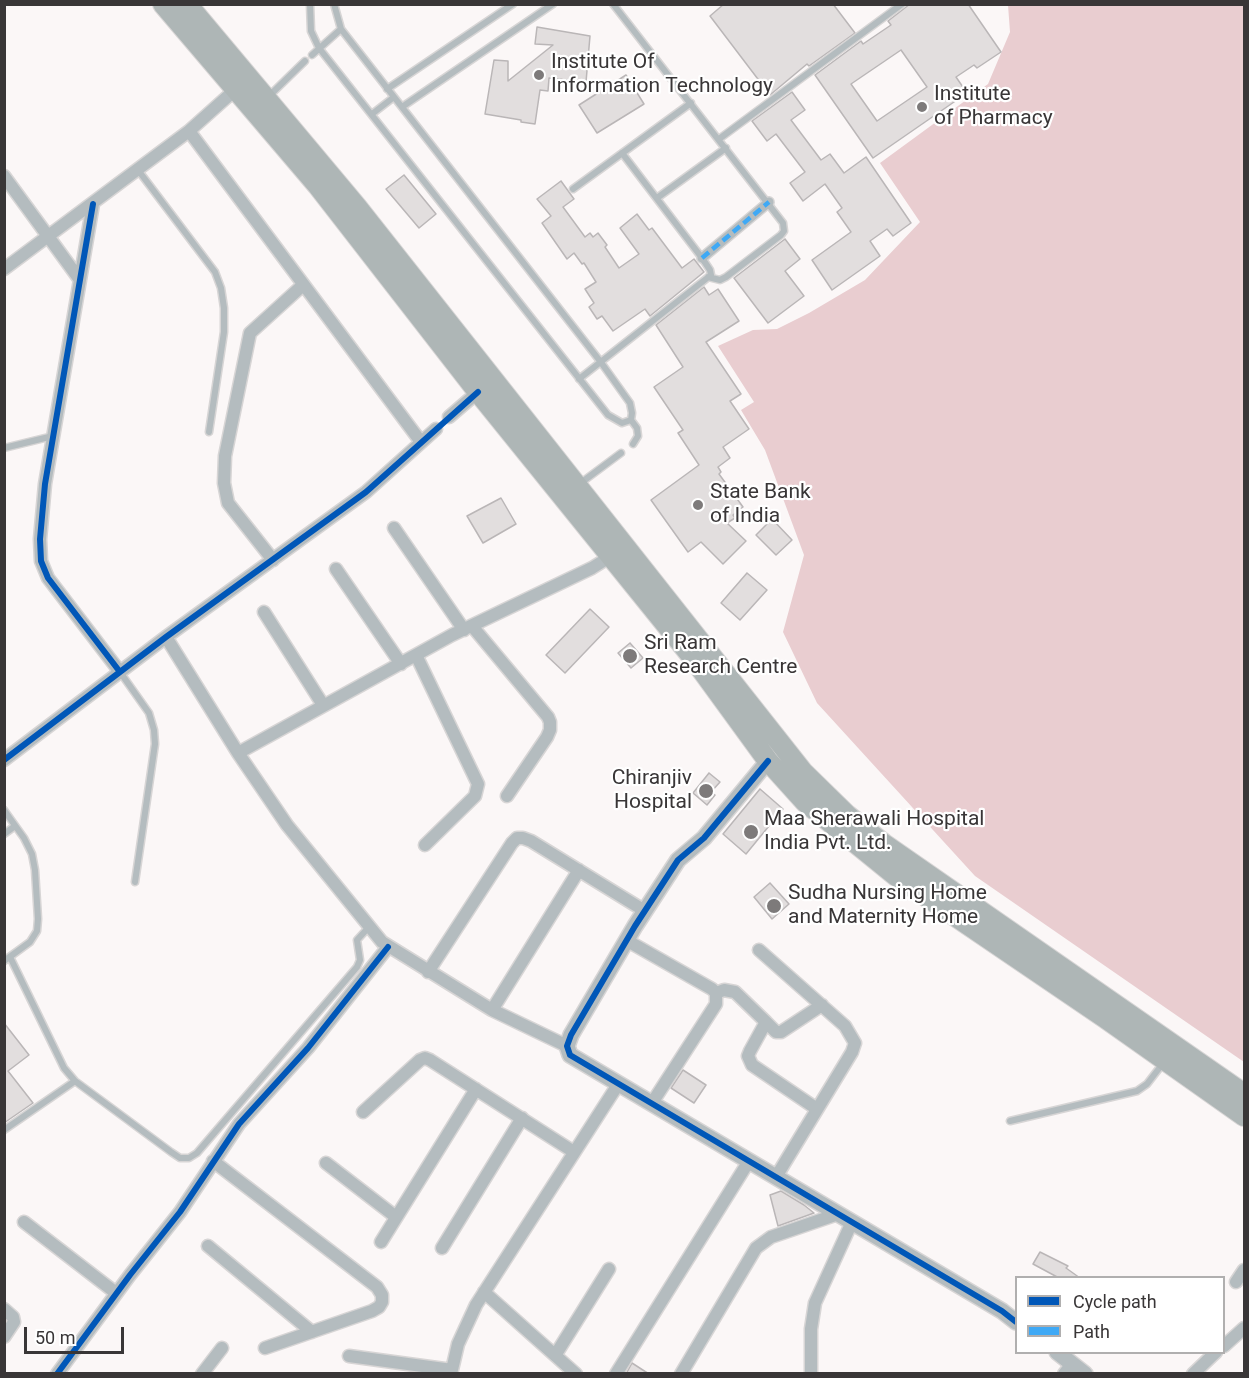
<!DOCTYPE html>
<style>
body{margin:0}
#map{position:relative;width:1249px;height:1378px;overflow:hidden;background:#fbf7f7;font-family:Roboto,sans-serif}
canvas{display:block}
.frame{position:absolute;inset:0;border:6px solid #393637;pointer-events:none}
.legend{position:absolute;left:1015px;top:1276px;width:210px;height:78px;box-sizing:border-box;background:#fff;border:2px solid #b0afaf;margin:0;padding:8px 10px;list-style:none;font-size:18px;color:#393637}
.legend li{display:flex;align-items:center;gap:12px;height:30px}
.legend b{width:30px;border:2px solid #b0afaf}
.scale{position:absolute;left:24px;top:1327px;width:100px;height:27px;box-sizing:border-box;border:3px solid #393637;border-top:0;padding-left:8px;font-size:18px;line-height:21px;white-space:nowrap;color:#393637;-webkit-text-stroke:4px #fff;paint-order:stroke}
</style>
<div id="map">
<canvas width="1249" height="1378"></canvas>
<div class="frame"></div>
<ul class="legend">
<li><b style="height:8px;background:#0057b8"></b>Cycle path</li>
<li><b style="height:8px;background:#3fa9f5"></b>Path</li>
</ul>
<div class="scale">50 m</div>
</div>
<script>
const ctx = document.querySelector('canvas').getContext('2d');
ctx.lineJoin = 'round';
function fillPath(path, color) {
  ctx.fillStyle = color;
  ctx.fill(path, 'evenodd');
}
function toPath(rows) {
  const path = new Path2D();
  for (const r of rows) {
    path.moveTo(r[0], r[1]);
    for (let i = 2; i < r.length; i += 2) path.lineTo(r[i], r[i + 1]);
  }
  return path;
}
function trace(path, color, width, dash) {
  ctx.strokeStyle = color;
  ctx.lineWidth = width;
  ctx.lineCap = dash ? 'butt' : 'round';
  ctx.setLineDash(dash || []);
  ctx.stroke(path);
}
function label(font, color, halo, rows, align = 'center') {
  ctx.font = font + ' Roboto,sans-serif';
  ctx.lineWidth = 4.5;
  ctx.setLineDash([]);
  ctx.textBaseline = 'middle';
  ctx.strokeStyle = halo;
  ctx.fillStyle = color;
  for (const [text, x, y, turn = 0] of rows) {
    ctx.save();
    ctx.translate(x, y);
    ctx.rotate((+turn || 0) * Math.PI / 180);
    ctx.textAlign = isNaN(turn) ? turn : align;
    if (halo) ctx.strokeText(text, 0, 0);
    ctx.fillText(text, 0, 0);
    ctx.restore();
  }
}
fillPath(toPath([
 [1008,5,1244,5,1244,1062,975,876,817,703,783,632,804,555,765,450,741,410,754,402,718,346,753,330,777,329,809,313,865,280,920,222,880,163,988,84,1010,32]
]), '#e9cdd0');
const building = toPath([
 [724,4,833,4,855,33,809,66,807,64,770,95,710,16,724,4],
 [910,4,968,4,1001,52,977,68,974,65,956,77,967,93,873,158,815,75,861,41,863,44,891,25,888,21,910,4],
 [901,50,927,87,877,121,851,84,901,50],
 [537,27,590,36,586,82,549,78,548,91,540,90,535,124,521,122,521,120,485,114,494,60,508,61,508,81,553,45,535,44,537,27],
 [626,75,644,104,597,133,579,105,626,75],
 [792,92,805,110,791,120,821,160,830,154,844,173,866,157,911,223,893,236,887,229,870,241,880,256,832,290,812,260,851,232,837,212,842,208,825,184,803,201,790,183,805,172,776,134,767,141,752,121,792,92],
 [404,175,436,214,419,228,386,189,404,175],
 [561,181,574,199,563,207,585,237,590,233,593,237,598,233,607,245,605,247,619,268,639,254,620,228,637,214,649,230,652,228,682,268,694,259,704,272,650,316,645,309,613,331,602,316,597,319,589,307,594,303,585,289,596,282,584,263,582,264,574,253,567,259,542,223,551,216,537,199,561,181],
 [785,239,800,259,785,271,804,296,768,323,734,278,785,239],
 [704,287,709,295,718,289,739,321,706,342,741,394,730,401,749,429,723,447,730,458,718,467,721,472,719,474,743,507,733,515,735,518,727,523,746,541,723,564,701,542,688,552,651,500,699,465,678,433,683,430,654,387,683,367,656,325,704,287],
 [501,498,516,524,483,543,467,516,501,498],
 [772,519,792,540,776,555,756,535,772,519],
 [747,573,767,590,740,620,721,603,747,573],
 [590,609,609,627,565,673,546,655,590,609],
 [630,643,643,658,631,668,618,653,630,643],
 [709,773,720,782,711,792,715,795,707,805,693,793,709,773],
 [760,789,783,809,746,854,723,834,760,789],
 [770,883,789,904,772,919,754,897,770,883],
 [4,1023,29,1055,8,1071,33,1103,4,1123,4,1023],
 [683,1070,706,1085,694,1103,671,1088,683,1070],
 [781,1191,804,1205,814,1213,778,1226,770,1195,781,1191],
 [1040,1252,1068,1266,1066,1268,1080,1278,1059,1278,1033,1264,1040,1252],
 [632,1363,649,1374,626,1374,632,1363]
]);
fillPath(building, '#e2dede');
trace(building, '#bab6b7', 1.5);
const service = toPath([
 [310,4,311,31,319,48,608,415,622,423,631,420,632,413,630,403,600,361,341,29,334,4],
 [613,4,783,223,784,231,781,235,726,277,720,280,708,277],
 [312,55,341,29],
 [387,89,513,4],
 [269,96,305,61],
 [402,107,553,4],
 [372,114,394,97],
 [719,139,902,4],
 [138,170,215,272,221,288,224,308,224,332,209,432],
 [573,189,691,103],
 [657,198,726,148],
 [579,379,711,275,710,270,702,258,622,153],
 [631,420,637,428,638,436,633,444],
 [4,448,53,436],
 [578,485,621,453],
 [120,672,149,713,154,730,155,744,135,882],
 [4,810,24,838,32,854,35,870,38,919,37,931,30,942,4,961],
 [4,834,15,826],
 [10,957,64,1068,75,1081,171,1152,180,1158,189,1158,197,1153,357,967,360,960,357,940,369,927],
 [1010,1121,1137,1091,1147,1084,1164,1062],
 [4,1130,75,1081]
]);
const pedestrian = toPath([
 [702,258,769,202]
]);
const minor = toPath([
 [189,131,421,442],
 [4,176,80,280],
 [93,204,45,484,40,539,41,561,48,578,120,672],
 [4,269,189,131,236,89],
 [449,417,478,392],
 [394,528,464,630],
 [273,560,228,503,224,483,225,456,250,333,303,285],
 [336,569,401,664],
 [264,612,323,705],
 [472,626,548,717,550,722,550,730,547,737,507,796],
 [166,637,238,753,287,825,382,942,492,1010,567,1046],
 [416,655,478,784,475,796,425,845],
 [238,753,452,635,592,568,616,553],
 [4,760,166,637,366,492,436,429],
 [626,940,712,989,716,993,716,1004,652,1103],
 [759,950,845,1026,855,1043,852,1052,776,1177],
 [428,972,512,843,517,838,523,838,531,841,645,911],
 [716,993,724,990,735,992,766,1022,750,1051,748,1056,752,1065,817,1109],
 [492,1010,579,870],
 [766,1022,776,1032,781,1032,822,1005],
 [363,1112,420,1060,425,1058,430,1060,574,1152],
 [213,1161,377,1287,382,1295,382,1302,379,1307,372,1311,265,1348],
 [326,1163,396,1217],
 [24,1222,116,1293],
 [381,1242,476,1089],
 [208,1246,312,1332],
 [442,1248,522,1118],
 [1236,1282,1244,1270],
 [484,1292,576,1374],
 [4,1309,13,1317,14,1322,4,1337],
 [1224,1346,1244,1328],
 [556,1354,609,1269],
 [349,1356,452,1370],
 [57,1374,130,1275,180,1212,239,1124,308,1048,388,947],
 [202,1374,222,1348],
 [451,1374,458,1344,476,1305,619,1083],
 [616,1374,749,1161],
 [681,1374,756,1248,771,1237,838,1214],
 [811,1374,811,1329,815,1303,852,1222],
 [1064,1374,1072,1364],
 [1193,1374,1216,1352]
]);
const tertiary = toPath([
 [768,761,704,838,678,860,635,926,571,1035,567,1046,570,1055,1002,1311,1016,1322],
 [1057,1352,1085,1374]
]);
const primary = toPath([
 [163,4,318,186,478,392,693,658,768,761,805,802,896,876,1105,1018,1244,1116],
 [187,4,357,207,803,772,847,815,884,844,1244,1094]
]);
trace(service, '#d7d5d5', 9);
trace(pedestrian, '#d7d5d5', 12);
trace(minor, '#d7d5d5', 15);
trace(tertiary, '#d7d5d5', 18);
trace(primary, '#d7d5d5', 22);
trace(service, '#b4bcbf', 6);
trace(pedestrian, '#b4bcbf', 9);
trace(minor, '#b4bcbf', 12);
trace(tertiary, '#b4bcbf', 15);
trace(primary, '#aeb6b6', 20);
trace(toPath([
 [702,258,769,202]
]), '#3fa9f5', 4.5, [9, 4.5]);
trace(toPath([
 [93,204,45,484,40,539,41,561,48,578,120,672],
 [4,760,166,637,366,492,478,392],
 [768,761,704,838,678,860,635,926,571,1035,567,1046,570,1055,1002,1311,1016,1322],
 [57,1374,130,1275,180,1212,239,1124,308,1048,388,947]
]), '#0057b8', 6);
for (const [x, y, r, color] of [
 [539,75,6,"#7d7a7a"],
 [922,107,6,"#7d7a7a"],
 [698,505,6,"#7d7a7a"],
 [630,656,8,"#7d7a7a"],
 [706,791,8,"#7d7a7a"],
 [751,832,8,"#7d7a7a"],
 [774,906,8,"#7d7a7a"]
]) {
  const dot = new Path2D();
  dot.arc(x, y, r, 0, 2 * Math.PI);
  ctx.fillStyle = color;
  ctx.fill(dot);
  trace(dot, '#fff', 2);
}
label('21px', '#393637', '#fff', [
 ["Institute Of",551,63],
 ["Information Technology",551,87],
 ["Institute",934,95],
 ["of Pharmacy",934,119],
 ["State Bank",710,493],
 ["of India",710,517],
 ["Sri Ram",644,644],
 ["Research Centre",644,668],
 ["Chiranjiv",692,779,"right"],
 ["Hospital",692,803,"right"],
 ["Maa Sherawali Hospital",764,820],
 ["India Pvt. Ltd.",764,844],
 ["Sudha Nursing Home",788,894],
 ["and Maternity Home",788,918]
], 'left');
</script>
